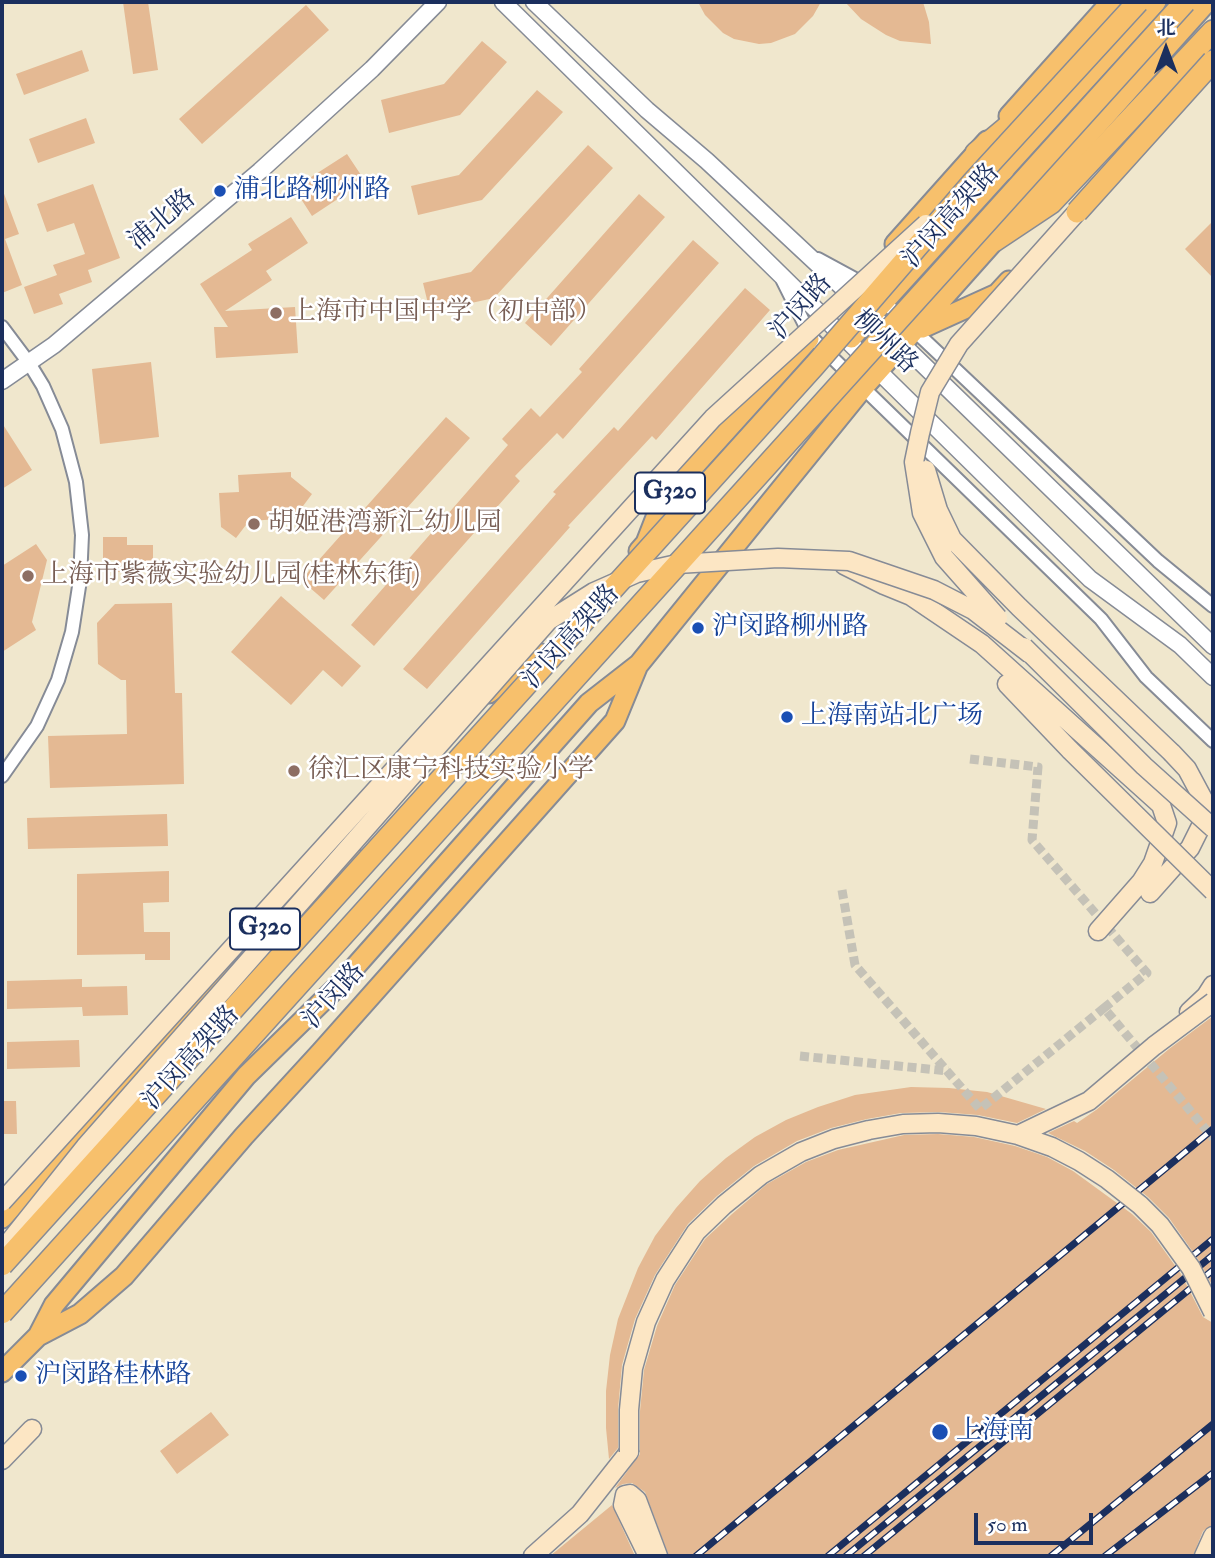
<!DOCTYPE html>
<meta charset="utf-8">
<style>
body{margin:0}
#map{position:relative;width:1215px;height:1558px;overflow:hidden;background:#f0e7cd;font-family:"IM FELL Double Pica","Noto Serif SC",serif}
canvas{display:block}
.frame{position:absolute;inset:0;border:4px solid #1b2f5e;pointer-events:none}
.north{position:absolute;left:1131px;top:14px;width:70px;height:70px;-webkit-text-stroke:5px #fff;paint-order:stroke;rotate:0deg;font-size:19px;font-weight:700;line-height:28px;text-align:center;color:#1b2f5e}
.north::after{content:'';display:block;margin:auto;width:24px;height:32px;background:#1b2f5e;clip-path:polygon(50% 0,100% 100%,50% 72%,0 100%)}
.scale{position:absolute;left:974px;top:1513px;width:119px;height:32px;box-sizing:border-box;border:4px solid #1b2f5e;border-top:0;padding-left:9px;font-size:21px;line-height:24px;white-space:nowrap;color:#1b2f5e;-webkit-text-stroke:5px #fff;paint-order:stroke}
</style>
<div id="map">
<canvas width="1215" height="1558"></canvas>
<div class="frame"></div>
<div class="north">北</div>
<div class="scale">50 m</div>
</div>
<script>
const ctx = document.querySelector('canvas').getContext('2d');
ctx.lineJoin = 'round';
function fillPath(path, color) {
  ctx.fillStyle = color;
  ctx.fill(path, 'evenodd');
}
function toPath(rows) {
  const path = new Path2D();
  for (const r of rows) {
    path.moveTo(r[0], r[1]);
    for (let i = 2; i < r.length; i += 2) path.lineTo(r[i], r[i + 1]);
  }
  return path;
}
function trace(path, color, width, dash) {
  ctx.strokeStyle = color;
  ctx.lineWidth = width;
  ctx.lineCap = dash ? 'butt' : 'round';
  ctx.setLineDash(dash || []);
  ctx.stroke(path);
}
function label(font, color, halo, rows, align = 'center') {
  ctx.font = font + ' "IM FELL Double Pica","Noto Serif SC",serif';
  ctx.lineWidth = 5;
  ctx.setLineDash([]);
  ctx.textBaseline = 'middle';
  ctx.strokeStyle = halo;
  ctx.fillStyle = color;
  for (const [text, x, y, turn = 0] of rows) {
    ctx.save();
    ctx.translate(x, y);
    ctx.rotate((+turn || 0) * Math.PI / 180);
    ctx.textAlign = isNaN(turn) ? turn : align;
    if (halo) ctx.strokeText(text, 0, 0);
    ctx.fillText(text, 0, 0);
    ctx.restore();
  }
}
fillPath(toPath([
 [123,2,148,2,158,70,133,74],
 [698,2,821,2,813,16,795,34,771,43,759,44,734,39,723,33,705,15],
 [845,2,923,2,929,22,931,44,900,41,886,35,861,19],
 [306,5,329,30,202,144,179,119],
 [482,41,507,62,460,115,389,133,381,100,444,84],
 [82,50,89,71,24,95,16,74],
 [537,90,563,112,482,200,418,215,411,186,459,175],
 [86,118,95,143,38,163,29,139],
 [588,145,613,168,494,298,430,312,423,283,471,272],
 [347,154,365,181,312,216,294,188],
 [93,184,120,258,88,270,92,282,59,294,63,304,34,314,24,287,57,275,53,265,85,254,74,223,47,232,37,204],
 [3,191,19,234,5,239,22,285,2,293],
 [639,194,665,217,551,346,525,323],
 [291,217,308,243,266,271,272,280,225,311,295,307,298,353,216,358,214,327,228,327,200,284,252,250,248,244],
 [1213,221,1213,278,1185,249],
 [693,240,719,263,563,439,557,433,515,476,520,481,374,646,351,625,508,445,502,439,531,408,540,417,582,372,579,369],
 [745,288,770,310,656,440,652,436,568,526,570,527,427,689,403,669,556,494,553,492,614,427,618,431],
 [151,362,159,437,100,444,92,369],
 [446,417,470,438,324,600,301,580],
 [2,423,32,470,2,489],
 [291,472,291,477,312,494,294,518,249,521,236,538,221,527,219,493,239,492,238,475],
 [103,537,127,537,127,545,153,545,153,572,116,572,116,560,103,560],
 [36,544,47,560,32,622,36,630,2,652,2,566],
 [281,596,361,666,342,687,323,670,291,705,231,652],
 [172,603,175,693,182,693,184,784,50,788,48,736,127,734,126,680,121,680,98,664,97,623,115,604],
 [167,814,168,846,28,849,27,818],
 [169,871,169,902,143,903,144,932,170,932,170,960,145,960,145,954,77,955,77,874],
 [82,979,82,987,127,986,128,1015,83,1016,82,1007,7,1009,7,981],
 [1213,1016,1213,1287,1200,1262,1169,1218,1148,1197,1114,1170,1085,1151,1048,1133,1074,1121,1077,1123,1096,1110,1169,1049],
 [79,1040,80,1067,7,1069,7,1042],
 [911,1087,949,1088,987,1092,1046,1109,1017,1123,978,1115,939,1112,901,1113,867,1119,831,1128,797,1141,754,1166,717,1196,688,1224,655,1275,635,1319,622,1365,618,1409,618,1448,609,1459,606,1428,606,1391,610,1355,618,1319,638,1268,655,1236,676,1208,700,1181,726,1158,755,1137,786,1120,818,1107,855,1095],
 [2,1101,16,1101,17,1134,2,1134],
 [938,1134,974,1137,1015,1146,1047,1157,1073,1171,1132,1214,1151,1232,1181,1274,1203,1317,1213,1323,1213,1525,1203,1531,1193,1556,669,1556,645,1492,632,1483,623,1484,615,1488,640,1454,640,1411,644,1370,657,1326,675,1285,705,1239,732,1214,767,1184,806,1162,838,1150,904,1135],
 [211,1412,229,1435,177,1474,160,1451],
 [612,1505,635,1556,550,1556]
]), '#e4b993');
trace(toPath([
 [970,759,1038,767,1032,840,1147,973,1104,1008,1213,1138],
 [842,890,855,965,980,1109,1104,1008],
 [800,1056,948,1071]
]), '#c5c2b7', 9, [9, 4.5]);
const minor = toPath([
 [818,259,866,285],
 [783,281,811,337,1101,619,1146,677,1213,741],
 [879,297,1158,561,1213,606],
 [2,327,29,363,43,386,62,429,76,482,82,535,80,580,72,632,58,680,37,726,2,776]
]);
const tertiary = toPath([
 [503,2,1090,579,1180,645,1213,677],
 [534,2,647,110,707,161,872,315,1213,646],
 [2,381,54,345,260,171,372,69,438,2]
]);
const secondary = toPath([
 [844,565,884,585,911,596,982,644,1161,805,1167,823,1153,863,1141,882,1098,931],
 [1007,684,1070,750],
 [1150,893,1190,848,1209,810,1187,769,1172,753],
 [1189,1012,1206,996,1213,985],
 [2,1460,32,1429],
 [533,1556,580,1514,629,1452],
 [648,1556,623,1505,625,1495,630,1494,637,1500,658,1556],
 [1204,1556,1213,1536]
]);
const primary = toPath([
 [1009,116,1111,2],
 [895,244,987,141],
 [922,328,997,294,1009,281],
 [851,338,1156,2],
 [639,551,646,543,662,502,809,339],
 [489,693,541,654],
 [205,1023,355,859],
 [2,1218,308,881],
 [38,1336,54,1305,246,1076,338,986,589,703,639,664,863,388,1207,2],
 [2,1372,38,1336,80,1314,124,1276,244,1136,321,1052,615,721,638,665]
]);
const trunk = toPath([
 [976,153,1036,103],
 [1003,170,1026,130],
 [994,241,1051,203,1213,31]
]);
trace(minor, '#868b96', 16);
trace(tertiary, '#868b96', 19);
trace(secondary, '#868b96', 21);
trace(primary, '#868b96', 23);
trace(trunk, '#868b96', 24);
trace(minor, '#fff', 12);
trace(tertiary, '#fff', 16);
trace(secondary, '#fce6c4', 18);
trace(primary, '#f7c06c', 19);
trace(trunk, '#f7c06c', 21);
const rail = toPath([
 [696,1556,1213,1129],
 [828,1556,1213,1239],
 [846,1556,1213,1255],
 [864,1556,1213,1270],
 [1051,1556,1213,1424],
 [1105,1556,1213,1473]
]);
trace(rail, '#1b2f5e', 7);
trace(rail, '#fff', 4.5, [13]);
const secondaryBridge = toPath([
 [926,470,938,510,952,539,1019,607,1172,753],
 [998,618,944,557,922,513,914,462,920,433,930,392,959,344,1077,212],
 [1024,647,1144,766,1213,828],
 [1070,750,1213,891],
 [1018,1135,1089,1101,1154,1046,1213,1002],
 [2,1202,713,418,926,224],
 [2,1251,85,1147,548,621,594,592,637,573,677,564,778,558,849,561,934,590,973,610,1030,654],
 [629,1452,629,1410,633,1368,646,1322,665,1280,696,1232,724,1205,761,1175,801,1152,834,1139,869,1130,903,1124,938,1123,976,1126,1018,1135,1052,1147,1079,1161,1107,1179,1140,1205,1160,1225,1191,1268,1213,1312]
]);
const trunkBridge = toPath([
 [1077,212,1213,61],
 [2,1265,815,365,973,182,1138,2],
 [2,1313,1185,2]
]);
trace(secondaryBridge, '#868b96', 21, []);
trace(trunkBridge, '#868b96', 24, []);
trace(secondaryBridge, '#fce6c4', 18);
trace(trunkBridge, '#f7c06c', 21);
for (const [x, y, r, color] of [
 [220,191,7,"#1a4fb4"],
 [276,313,7,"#8d6e63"],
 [254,524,7,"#8d6e63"],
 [28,576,7,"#8d6e63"],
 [698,628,7,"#1a4fb4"],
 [787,717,7,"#1a4fb4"],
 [294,771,7,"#8d6e63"],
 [21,1376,7,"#1a4fb4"],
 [940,1432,9,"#1a4fb4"]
]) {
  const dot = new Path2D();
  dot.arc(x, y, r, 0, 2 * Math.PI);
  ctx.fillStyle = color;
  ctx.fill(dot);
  trace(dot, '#fff', 2.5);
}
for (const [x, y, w] of [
 [670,493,70],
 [265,929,70]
]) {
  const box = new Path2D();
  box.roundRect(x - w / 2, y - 20.5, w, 41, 5);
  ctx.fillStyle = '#fff';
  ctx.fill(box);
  trace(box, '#1b2f5e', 2);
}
label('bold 24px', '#1b2f5e', null, [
 ["G320",670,493],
 ["G320",265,929]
]);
label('26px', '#164399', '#fff', [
 ["浦北路柳州路",234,191],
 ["沪闵路柳州路",712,628],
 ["上海南站北广场",801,717],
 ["沪闵路桂林路",35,1376],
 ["上海南",956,1432]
], 'left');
label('26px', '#1b2f5e', '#fff', [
 ["沪闵高架路",952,217,-48],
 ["浦北路",163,221,-40],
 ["沪闵路",802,308,-48],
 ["柳州路",884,343,44],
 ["沪闵高架路",572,638,-48],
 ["沪闵路",335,997,-48],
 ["沪闵高架路",192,1059,-48]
]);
label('26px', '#785e54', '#fff', [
 ["上海市中国中学（初中部）",290,313],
 ["胡姬港湾新汇幼儿园",268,524],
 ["上海市紫薇实验幼儿园(桂林东街)",42,576],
 ["徐汇区康宁科技实验小学",308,771]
], 'left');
</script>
